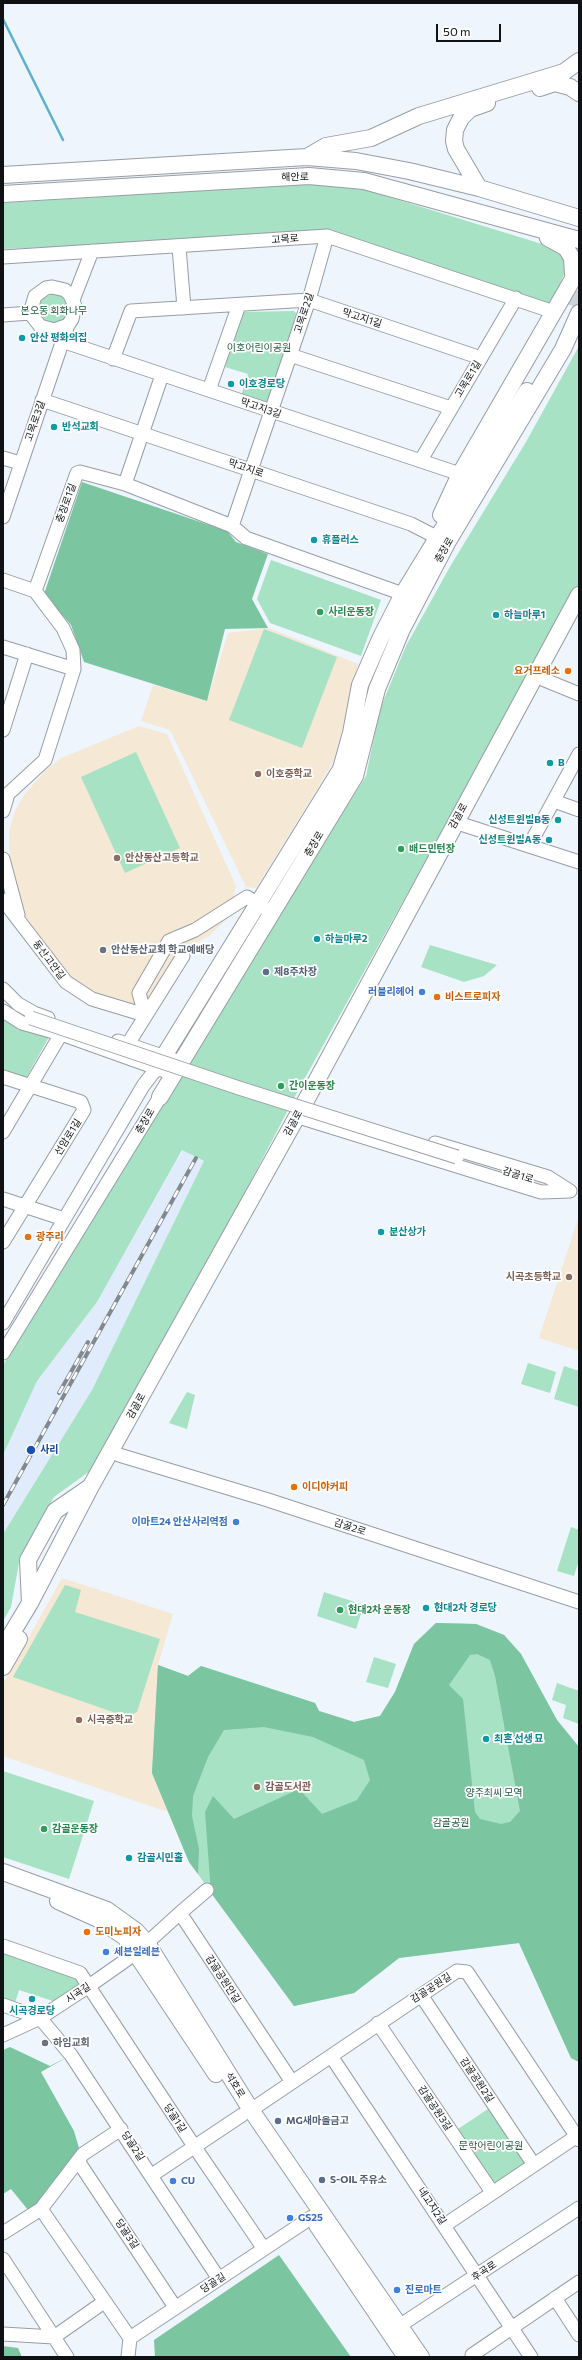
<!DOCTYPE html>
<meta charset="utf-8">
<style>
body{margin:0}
#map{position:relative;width:582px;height:2360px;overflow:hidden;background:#eef5fd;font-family:Commissioner,sans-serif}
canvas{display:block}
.frame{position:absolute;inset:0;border:4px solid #0f1114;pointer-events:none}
.scale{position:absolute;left:436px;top:24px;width:65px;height:18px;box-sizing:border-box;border:2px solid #0f1114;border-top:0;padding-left:5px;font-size:12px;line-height:14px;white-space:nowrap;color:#0f1114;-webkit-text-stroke:3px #fff;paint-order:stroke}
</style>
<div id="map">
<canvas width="582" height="2360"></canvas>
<div class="frame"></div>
<div class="scale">50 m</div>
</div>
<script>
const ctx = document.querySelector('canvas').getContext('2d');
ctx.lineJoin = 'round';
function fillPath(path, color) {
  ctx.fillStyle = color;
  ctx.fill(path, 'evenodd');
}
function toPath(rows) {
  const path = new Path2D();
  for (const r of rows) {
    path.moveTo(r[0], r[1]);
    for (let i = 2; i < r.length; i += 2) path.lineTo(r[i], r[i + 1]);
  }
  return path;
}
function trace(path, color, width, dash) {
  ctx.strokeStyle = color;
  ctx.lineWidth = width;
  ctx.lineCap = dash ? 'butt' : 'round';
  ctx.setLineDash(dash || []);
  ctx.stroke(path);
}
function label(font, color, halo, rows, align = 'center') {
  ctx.font = font + ' Commissioner,"Noto Sans KR",sans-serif';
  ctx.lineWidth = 3.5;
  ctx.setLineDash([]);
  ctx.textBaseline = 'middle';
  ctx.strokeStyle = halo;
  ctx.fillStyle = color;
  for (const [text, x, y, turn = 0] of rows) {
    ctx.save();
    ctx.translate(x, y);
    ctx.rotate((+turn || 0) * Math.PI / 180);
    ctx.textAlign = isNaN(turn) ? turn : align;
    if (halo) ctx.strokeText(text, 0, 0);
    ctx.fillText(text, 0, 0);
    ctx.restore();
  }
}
fillPath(toPath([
 [183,1150,204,1162,92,1390,3,1534,3,1455,37,1381,97,1302]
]), '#e0ecfb');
fillPath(toPath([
 [269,628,358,664,335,758,316,791,256,888,246,887,170,730,141,721,153,685,207,701,228,633],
 [139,726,167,734,236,886,230,916,209,936,178,953,140,1011,95,996,70,981,23,915,10,886,9,831,14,813,24,795,44,772,61,758],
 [579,1216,579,1351,539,1338],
 [62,1578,173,1614,158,1665,152,1773,168,1812,3,1756,3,1683]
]), '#f5e8d4');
fillPath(toPath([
 [306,184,366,190,555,248,563,257,565,272,550,307,329,236,3,249,3,203],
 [51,294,62,295,70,303,70,318,52,328,38,317,37,311,41,300],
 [294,311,298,315,269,400,264,403,241,396,248,374,225,367,243,312],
 [579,346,579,584,300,1087,211,1257,97,1459,90,1471,54,1497,20,1557,11,1607,3,1621,3,1534,92,1390,204,1161,182,1150,97,1302,37,1381,3,1455,3,1365,163,1099,366,776,380,709,406,646,451,565,526,442],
 [271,560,381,600,361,656,270,623,257,599],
 [264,629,337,657,302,748,229,720],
 [136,752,180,848,125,873,81,777],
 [430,945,497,965,484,976,464,982,421,967],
 [3,1013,49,1037,26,1078,3,1072],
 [528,1363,556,1372,550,1393,521,1384],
 [564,1366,579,1371,579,1407,554,1399],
 [187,1392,195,1395,187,1429,169,1423],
 [571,1527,579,1530,579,1560,574,1576,557,1571],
 [65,1585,81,1590,75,1612,160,1639,137,1712,127,1717,13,1677],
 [324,1592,364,1605,356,1629,317,1616],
 [436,1623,476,1624,504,1635,521,1654,557,1720,579,1747,579,2062,571,2058,519,1943,399,1958,354,1993,294,2006,189,1862,152,1773,158,1665,188,1676,201,1666,315,1703,319,1711,354,1722,380,1716,395,1692,414,1644],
 [374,1657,396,1664,388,1688,366,1682],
 [557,1683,579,1691,579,1724,563,1718,566,1705,552,1700],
 [3,1771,94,1801,69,1879,3,1857],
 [3,1952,73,1975,80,1987,56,2002,19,1990,15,2003,3,1999],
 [491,2107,526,2164,496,2185,491,2184,455,2131]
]), '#a6e2c3');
fillPath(toPath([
 [82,482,227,531,236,542,268,554,252,599,268,628,225,629,207,701,84,662,71,625,44,594],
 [436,1623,476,1624,504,1635,521,1654,557,1720,579,1747,579,2062,571,2058,519,1943,399,1958,354,1993,294,2006,211,1893,205,1812,213,1796,234,1819,299,1789,322,1814,357,1800,370,1780,364,1760,313,1737,264,1727,224,1730,208,1757,193,1796,192,1816,199,1849,198,1874,189,1862,152,1773,158,1665,188,1676,201,1666,315,1703,319,1711,354,1722,380,1716,395,1692,414,1644],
 [477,1654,490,1660,495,1676,520,1811,510,1822,501,1824,480,1819,475,1812,463,1699,449,1685,470,1655],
 [10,2047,50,2066,71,2055,41,2072,74,2131,79,2148,39,2202,28,2210,11,2189,3,2194,3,2050],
 [279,2255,351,2357,155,2357,154,2340],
 [3,2346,18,2348,22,2357,3,2357]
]), '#7bc5a1');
trace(toPath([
 [3,19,63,140]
]), '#5bb1cc', 2.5);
trace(toPath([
 [573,306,579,288]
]), '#cdd3da', 16, [16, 8]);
const minor = toPath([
 [179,247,184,308],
 [3,257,327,236,554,312],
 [52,287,65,290,70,295,75,306,72,319,68,325,54,330,40,326,30,313,35,296,46,288,52,287],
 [73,300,92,251],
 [3,315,30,313],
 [62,341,460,474],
 [290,355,451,408],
 [113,359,131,311,309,300,481,358],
 [209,390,239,305],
 [42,400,411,524,446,542],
 [3,458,20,463],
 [421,460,516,298],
 [125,484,162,375],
 [3,517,68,325],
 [232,526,309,300,327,236],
 [3,580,35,591],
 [3,647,74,669],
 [535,676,579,694],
 [3,730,27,654],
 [8,794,45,760,74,669,73,650,63,628,35,591,77,473,80,472,125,484,232,526,246,538,403,594],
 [554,801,579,810],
 [3,811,8,794],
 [464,825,579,862],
 [529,846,579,754],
 [3,859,18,915],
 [3,900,66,982,92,999,145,1015],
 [3,989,18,1004,34,1013,48,1018],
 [3,1011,22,1023,61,1034,173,1074],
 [145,1015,139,993,169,941,195,930,247,897,273,913],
 [118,1041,180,1062],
 [128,1044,183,956],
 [3,1077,81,1102,84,1110,3,1242],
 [302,1118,541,1192,570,1191],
 [3,1132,61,1034],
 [435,1143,548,1177,570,1191],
 [3,1199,64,1219],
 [3,1323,143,1086,156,1069],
 [3,1353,160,1097],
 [119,1455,268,1500,579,1602],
 [180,1913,207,1890],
 [3,1946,80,1973,194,2146,264,2249],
 [421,1995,534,2165],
 [3,2005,40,2018,71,2055,219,2279],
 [378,2023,492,2192],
 [3,2035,40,2018,89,1986,136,1953,180,1913,292,2082],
 [331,2056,531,2357],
 [251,2110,457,1971,467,1972,579,2140],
 [78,2161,175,2307],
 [152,2175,242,2115],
 [41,2209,130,2338],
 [445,2225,577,2136],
 [3,2233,41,2209,83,2154,121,2129],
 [3,2259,67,2357],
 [555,2298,579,2335],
 [393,2330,579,2208],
 [3,2334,54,2337,104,2302],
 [128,2357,130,2338,312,2217],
 [474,2357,472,2355,579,2282]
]);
const major = toPath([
 [540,88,555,83,570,87,579,93],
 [307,157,326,146,371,138,419,116,564,72,579,61],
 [3,175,307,157,356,161,409,171,479,188,579,218],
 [479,188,456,149,454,141,455,130,461,118,470,109,487,103],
 [3,194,309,176,364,181,579,240],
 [548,238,566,248,572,258,573,274],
 [441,515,460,474,574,277,579,260],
 [156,1069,341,769,351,733,360,685,381,637,403,594,527,391],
 [160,1097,355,776,377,689,402,629,447,543,563,349,579,313],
 [30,1603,28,1560,55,1511,90,1487],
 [3,1648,30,1603,91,1486,304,1104,579,595],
 [3,1667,19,1639],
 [3,1872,107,1910,136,1931,147,1943,251,2110,421,2357],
 [58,1901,98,1919,125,1937,216,2074],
 [317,2225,406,2357]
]);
trace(minor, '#979da5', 15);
trace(major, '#979da5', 18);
trace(minor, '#fff', 13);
trace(major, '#fff', 16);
const rail = toPath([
 [59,1393,88,1342],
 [3,1505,196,1158]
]);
trace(rail, '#83888e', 4);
trace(rail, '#fff', 2.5, [8]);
const minorBridge = toPath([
 [31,1018,239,1088,457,1157]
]);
trace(minorBridge, '#979da5', 15, []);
trace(minorBridge, '#fff', 13);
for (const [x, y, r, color] of [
 [22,338,4,"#0f9aa8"],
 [231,384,4,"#0f9aa8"],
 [54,427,4,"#0f9aa8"],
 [314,540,4,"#0f9aa8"],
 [320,612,4,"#2e9e5b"],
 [496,615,4,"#0f9aa8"],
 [568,671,4,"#e8710a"],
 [550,763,4,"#0f9aa8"],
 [258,774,4,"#8d6e63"],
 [558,820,4,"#0f9aa8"],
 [549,840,4,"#0f9aa8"],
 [401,849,4,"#2e9e5b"],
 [117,858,4,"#8d6e63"],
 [317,939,4,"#0f9aa8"],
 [103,950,4,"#6b7280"],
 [266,972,4,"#5c6f8a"],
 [422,992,4,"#3f7fe0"],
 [437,997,4,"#e8710a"],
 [281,1086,4,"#2e9e5b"],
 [381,1232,4,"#0f9aa8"],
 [28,1237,4,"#e8710a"],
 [569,1277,4,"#8d6e63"],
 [31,1450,5,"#1a4fb4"],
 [294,1487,4,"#e8710a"],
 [236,1522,4,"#3f7fe0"],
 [426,1608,4,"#0f9aa8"],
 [340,1610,4,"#2e9e5b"],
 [79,1720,4,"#8d6e63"],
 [486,1739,4,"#0f9aa8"],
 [257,1787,4,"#8d6e63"],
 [44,1829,4,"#2e9e5b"],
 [129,1858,4,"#0f9aa8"],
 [87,1932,4,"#e8710a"],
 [106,1952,4,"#3f7fe0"],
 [32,1999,4,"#0f9aa8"],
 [45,2043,4,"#6b7280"],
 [278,2121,4,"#5c6f8a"],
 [322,2180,4,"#5c6f8a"],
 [173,2181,4,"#3f7fe0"],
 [290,2218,4,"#3f7fe0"],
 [397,2290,4,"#3f7fe0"]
]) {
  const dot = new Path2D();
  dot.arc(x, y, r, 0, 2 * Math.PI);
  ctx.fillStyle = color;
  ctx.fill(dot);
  trace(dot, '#fff', 1.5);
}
label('10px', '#0f1114', '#fff', [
 ["해안로",295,177,-1],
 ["고목로",285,239,-4],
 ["고목로2길",304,313,-72],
 ["막고지1길",362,318,18],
 ["고목로1길",468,379,-59],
 ["막고지3길",261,408,19],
 ["고목로3길",35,421,-71],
 ["막고지로",246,468,19],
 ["충장로1길",66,503,-70],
 ["충장로",444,550,-60],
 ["감골로",458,816,-61],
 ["충장로",314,844,-59],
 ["동산고안길",49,960,53],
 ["충장로",145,1121,-59],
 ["감골로",293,1123,-61],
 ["선암로1길",68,1137,-58],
 ["감골1로",518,1175,17],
 ["감골로",136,1406,-61],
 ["감골2로",350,1527,18],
 ["감골공원안길",223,1979,57],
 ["감골공원길",431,1988,-33],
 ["시곡길",78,1993,-34],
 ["감골공원2길",477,2080,56],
 ["석호로",235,2085,58],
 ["감골공원3길",435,2108,56],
 ["당골1길",175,2118,57],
 ["당골2길",133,2146,57],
 ["네고지2길",432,2206,56],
 ["당골3길",127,2234,56],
 ["후곡로",484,2271,-34],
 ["당골길",213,2283,-33]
]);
label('10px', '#225b42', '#fff', [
 ["본오동 회화나무",54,311],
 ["이호어린이공원",259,348],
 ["양주최씨 모역",494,1793],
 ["감골공원",451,1823],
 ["문학어린이공원",491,2146]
]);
label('bold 10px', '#0d838f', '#fff', [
 ["안산 평화의집",30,338],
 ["이호경로당",239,384],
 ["반석교회",62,427],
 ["휴플러스",322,540],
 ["하늘마루1",504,615],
 ["B",558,763],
 ["신성트윈빌B동",550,820,"right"],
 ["신성트윈빌A동",541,840,"right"],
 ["하늘마루2",325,939],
 ["분산상가",389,1232],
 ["현대2차 경로당",434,1608],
 ["최혼 선생 묘",494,1739],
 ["감골시민홀",137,1858],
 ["시곡경로당",32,2011,"center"]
], 'left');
label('bold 10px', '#27864d', '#fff', [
 ["사리운동장",328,612],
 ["배드민턴장",409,849],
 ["간이운동장",289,1086],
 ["현대2차 운동장",348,1610],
 ["감골운동장",52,1829]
], 'left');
label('bold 10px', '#c56008', '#fff', [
 ["요거프레소",560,671,"right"],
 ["비스트로피자",445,997],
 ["광주리",36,1237],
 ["이디야커피",302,1487],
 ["도미노피자",95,1932]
], 'left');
label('bold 10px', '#785e54', '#fff', [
 ["이호중학교",266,774],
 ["안산동산고등학교",125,858],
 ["시곡초등학교",561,1277,"right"],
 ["시곡중학교",87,1720],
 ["감골도서관",265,1787]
], 'left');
label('bold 10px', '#5b616d', '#fff', [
 ["안산동산교회 학교예배당",111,950],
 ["하임교회",53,2043]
], 'left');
label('bold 10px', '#4e5e75', '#fff', [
 ["제8주차장",274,972],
 ["MG새마을금고",286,2121],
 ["S-OIL 주유소",330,2180]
], 'left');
label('bold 10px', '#366cbe', '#fff', [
 ["러블리헤어",414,992,"right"],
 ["이마트24 안산사리역점",228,1522,"right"],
 ["세븐일레븐",114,1952],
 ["CU",181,2181],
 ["GS25",298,2218],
 ["진로마트",405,2290]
], 'left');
label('bold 10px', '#164399', '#fff', [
 ["사리",40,1450]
], 'left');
</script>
